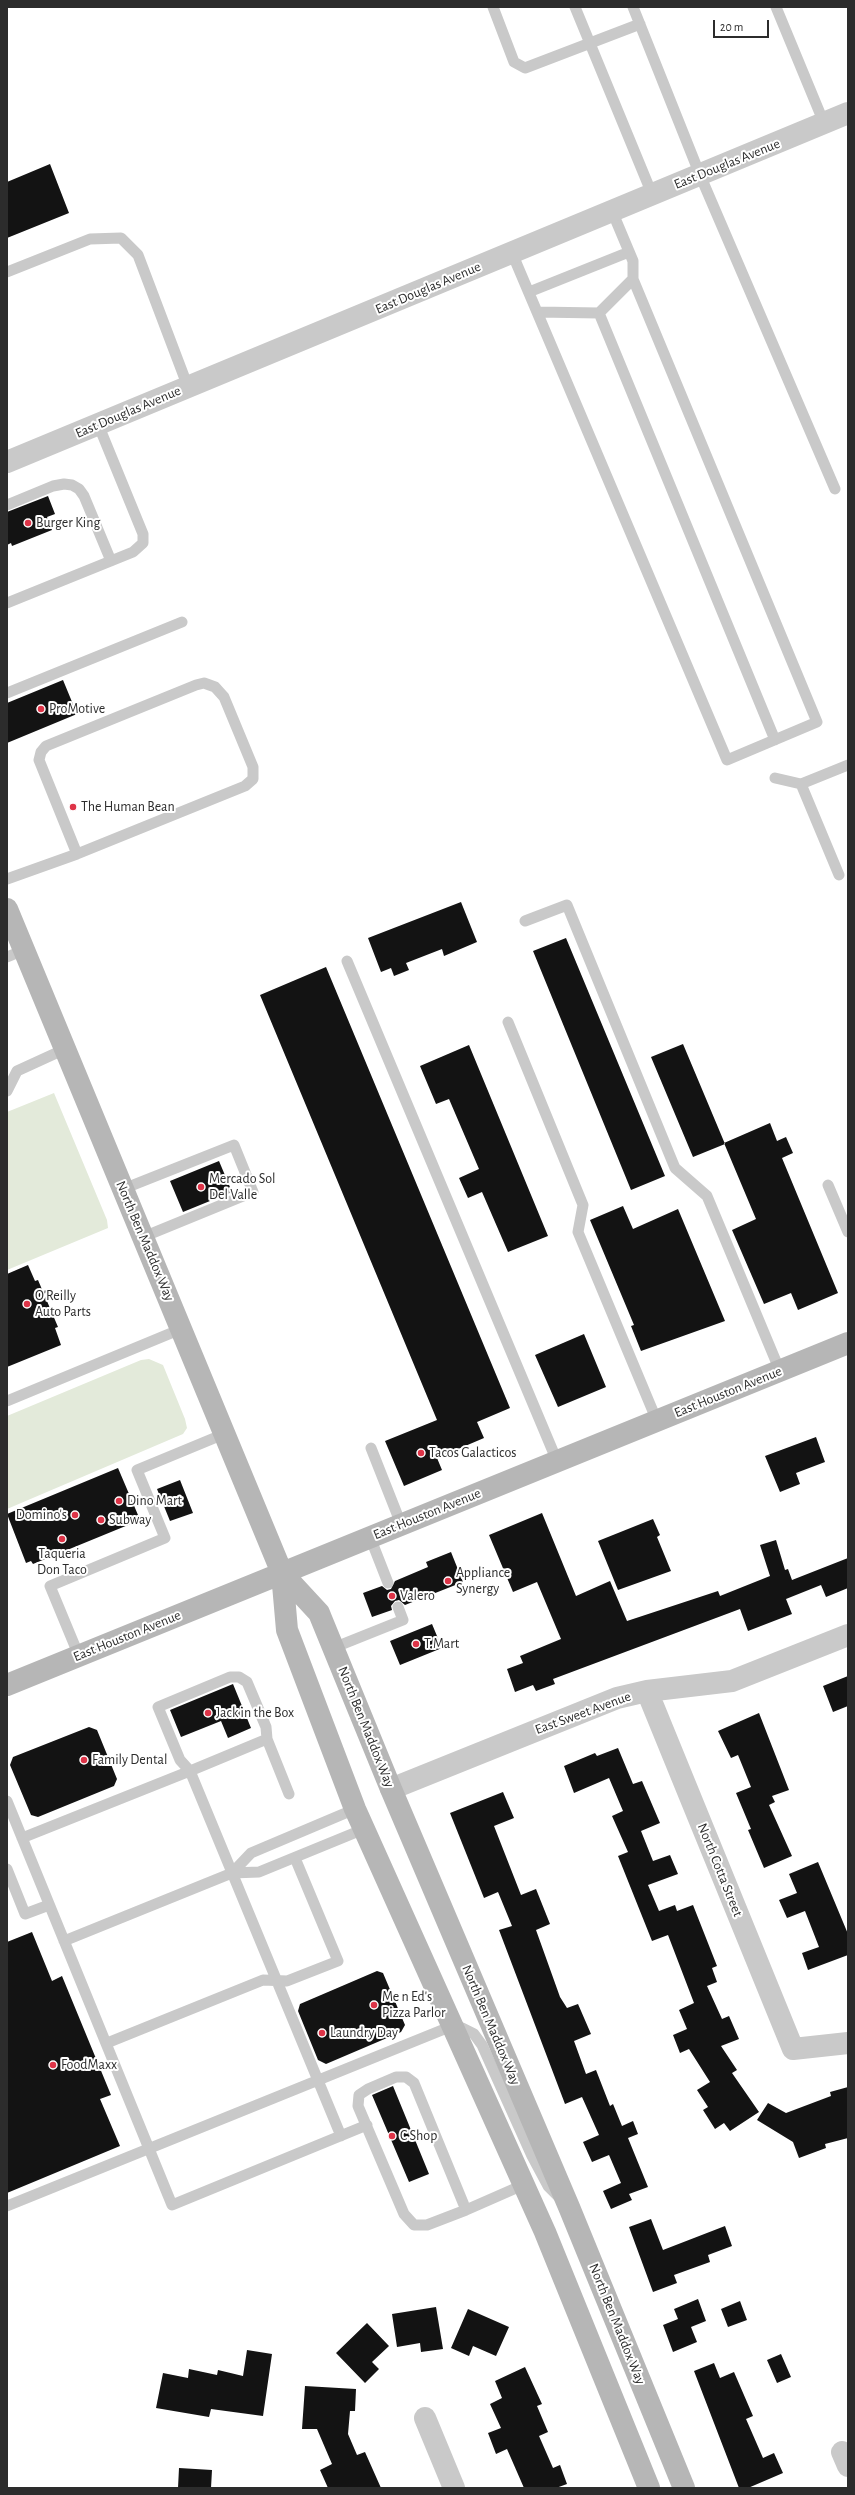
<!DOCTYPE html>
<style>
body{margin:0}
#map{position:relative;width:855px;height:2495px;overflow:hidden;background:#fff;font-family:"Alegreya Sans",sans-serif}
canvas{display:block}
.frame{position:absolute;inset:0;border:8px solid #2c2c2c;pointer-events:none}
.scale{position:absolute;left:713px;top:20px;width:56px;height:18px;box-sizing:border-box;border:2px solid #2c2c2c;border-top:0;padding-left:5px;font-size:12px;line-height:14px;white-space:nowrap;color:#2c2c2c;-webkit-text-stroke:3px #fff;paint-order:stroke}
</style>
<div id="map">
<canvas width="855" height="2495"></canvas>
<div class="frame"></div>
<div class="scale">20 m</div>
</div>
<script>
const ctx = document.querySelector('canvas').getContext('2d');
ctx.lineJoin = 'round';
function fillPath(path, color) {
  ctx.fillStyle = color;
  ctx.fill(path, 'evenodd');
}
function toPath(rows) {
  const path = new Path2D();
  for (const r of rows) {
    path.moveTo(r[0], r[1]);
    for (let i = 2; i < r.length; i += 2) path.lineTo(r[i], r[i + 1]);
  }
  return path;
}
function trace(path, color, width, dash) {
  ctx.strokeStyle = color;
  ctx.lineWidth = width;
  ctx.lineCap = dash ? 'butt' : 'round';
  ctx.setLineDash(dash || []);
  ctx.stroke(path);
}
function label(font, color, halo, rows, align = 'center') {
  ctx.font = font + ' "Alegreya Sans",sans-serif';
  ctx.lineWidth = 4;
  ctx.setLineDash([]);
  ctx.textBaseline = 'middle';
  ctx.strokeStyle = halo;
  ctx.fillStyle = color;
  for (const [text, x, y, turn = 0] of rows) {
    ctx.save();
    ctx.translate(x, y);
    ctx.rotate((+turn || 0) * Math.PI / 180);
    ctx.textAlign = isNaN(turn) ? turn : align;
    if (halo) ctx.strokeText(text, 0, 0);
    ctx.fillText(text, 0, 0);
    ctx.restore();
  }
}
fillPath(toPath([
 [54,1093,107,1220,108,1228,7,1270,7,1112],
 [149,1359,163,1365,185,1419,187,1428,183,1434,7,1509,7,1416,141,1360]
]), '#e3eada');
fillPath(toPath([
 [50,164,69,213,7,238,7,182],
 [48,496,55,514,47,517,52,530,12,546,11,543,7,545,7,512],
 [63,680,77,714,7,743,7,703],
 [461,902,477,942,444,956,442,949,406,963,409,970,394,976,391,968,381,972,368,938],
 [566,938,665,1176,631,1190,533,951],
 [326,967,510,1408,477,1422,484,1438,437,1458,442,1470,404,1486,385,1441,437,1420,260,995],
 [683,1044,725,1144,693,1157,651,1057],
 [469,1045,548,1236,508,1252,482,1192,468,1198,459,1178,479,1169,449,1099,436,1104,420,1066],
 [770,1123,777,1141,786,1137,793,1153,782,1158,838,1293,798,1310,791,1293,764,1304,732,1230,756,1219,724,1143],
 [219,1161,232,1192,183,1212,170,1181],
 [623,1206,633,1229,678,1209,725,1321,641,1351,631,1326,634,1325,590,1220],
 [28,1265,35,1281,38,1280,58,1327,55,1328,61,1345,7,1367,7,1274],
 [584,1334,606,1387,558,1407,535,1355],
 [816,1437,825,1462,796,1473,800,1484,780,1492,765,1456],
 [118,1468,138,1515,131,1518,133,1523,33,1564,31,1561,26,1563,7,1514],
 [180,1480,193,1513,170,1521,157,1489],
 [542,1513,576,1596,610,1581,627,1621,718,1591,720,1596,770,1576,760,1545,776,1540,785,1570,788,1569,792,1580,848,1558,848,1588,826,1597,821,1585,786,1599,792,1614,748,1631,740,1609,553,1679,555,1684,536,1691,533,1685,515,1692,507,1669,523,1663,520,1656,561,1639,537,1582,513,1592,489,1535],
 [653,1519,660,1535,657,1537,671,1571,618,1590,598,1541],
 [451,1552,463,1582,405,1605,399,1600,395,1601,391,1606,392,1610,372,1617,363,1593,382,1586,387,1590,391,1589,395,1581,428,1567,426,1562],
 [432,1624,442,1648,400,1665,390,1641],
 [848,1676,848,1706,833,1712,823,1686],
 [233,1684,251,1728,228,1738,221,1721,181,1737,170,1710],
 [759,1713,789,1790,772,1796,775,1802,769,1805,792,1856,764,1868,748,1830,751,1829,736,1793,751,1787,738,1755,731,1758,718,1731],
 [89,1727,97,1730,117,1779,114,1786,38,1817,31,1815,10,1765,13,1757],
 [618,1748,633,1784,642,1781,660,1823,641,1831,653,1861,670,1855,678,1874,648,1885,659,1911,675,1905,677,1911,693,1905,717,1966,712,1968,717,1982,707,1986,722,2019,729,2016,739,2039,721,2046,737,2070,732,2073,759,2112,730,2131,724,2123,715,2129,703,2110,708,2107,697,2090,710,2082,689,2049,680,2053,673,2035,687,2029,679,2010,694,2003,668,1935,652,1941,618,1856,628,1852,612,1816,623,1811,609,1778,574,1793,564,1766,595,1753,597,1756],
 [503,1792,514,1818,494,1826,521,1895,536,1889,550,1924,536,1930,560,1997,567,2008,578,2004,591,2034,574,2041,586,2074,596,2070,610,2106,613,2104,622,2126,633,2121,638,2134,628,2138,648,2187,629,2194,632,2200,611,2209,603,2191,621,2183,609,2155,592,2162,583,2142,599,2135,582,2097,565,2104,499,1930,512,1926,498,1892,484,1898,450,1813],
 [818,1862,848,1934,848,1955,808,1970,802,1953,819,1947,805,1911,787,1918,779,1900,797,1893,789,1874],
 [32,1932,52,1981,62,1976,111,2095,100,2099,120,2146,7,2193,7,1942],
 [377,1971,383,1973,405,2025,401,2032,326,2064,318,2060,298,2011,300,2004],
 [393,2086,429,2174,409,2182,372,2095],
 [848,2087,848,2138,825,2144,826,2148,799,2158,793,2142,757,2120,768,2103,786,2113,831,2096,830,2092],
 [651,2219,663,2250,725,2226,732,2246,708,2255,710,2262,674,2275,677,2283,653,2292,629,2227],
 [698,2299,706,2321,691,2327,697,2342,673,2352,663,2325,678,2319,674,2309],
 [740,2301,747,2320,728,2327,721,2309],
 [436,2307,443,2349,421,2352,420,2343,397,2347,392,2314],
 [468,2309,509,2327,496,2356,473,2346,469,2356,451,2348],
 [367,2323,389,2346,372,2362,379,2369,365,2383,336,2353],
 [247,2350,272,2354,263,2416,211,2409,209,2417,156,2408,163,2373,188,2378,189,2369,217,2375,218,2370,243,2376],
 [781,2354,791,2377,777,2383,767,2360],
 [714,2363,720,2378,734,2372,753,2416,746,2419,763,2458,774,2453,783,2473,748,2488,739,2488,694,2371],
 [525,2367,542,2404,537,2406,548,2432,539,2436,553,2468,560,2465,567,2484,556,2488,524,2488,507,2449,496,2454,488,2433,501,2428,490,2404,502,2398,495,2381],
 [305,2386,356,2389,355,2411,350,2411,348,2434,357,2455,365,2452,381,2488,328,2488,320,2470,332,2464,317,2429,302,2429],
 [179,2468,212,2470,211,2488,178,2488]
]), '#131313');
trace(toPath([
 [493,7,514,62,525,68,640,24],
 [575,7,652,194],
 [633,7,700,175,835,489],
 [776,7,824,123],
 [512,253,727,760,817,722,633,279,633,261,612,211],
 [7,272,90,239,121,238,138,255,188,387],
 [529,292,629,252],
 [538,312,599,313,775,740],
 [599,313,633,279],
 [7,505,53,486,64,484,72,485,79,489,84,496,111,561],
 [7,603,133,552,143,543,143,534,98,424],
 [7,693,182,622],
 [775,778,801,784,848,765],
 [801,784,839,875],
 [7,879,77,854,245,786,253,779,253,767,224,697,215,687,204,683,196,685,46,746,41,752,39,760,77,854],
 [525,921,567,905,675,1168,707,1196,780,1371],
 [7,957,24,950],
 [347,961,557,1461],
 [508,1022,583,1205,578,1232,657,1421],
 [7,1091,17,1071,65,1049],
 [828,1185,848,1232],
 [123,1189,234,1145,253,1192,143,1237],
 [7,1401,181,1329],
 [371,1448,401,1524],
 [370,1537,388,1583],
 [333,1648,403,1620,398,1607],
 [79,1656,50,1586,165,1538,137,1470,224,1434],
 [267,1739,190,1771,180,1760,158,1707,230,1677,239,1677,247,1682,266,1727,267,1739,289,1794],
 [7,1801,172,2205,367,2125],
 [22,1838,190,1771,341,2136],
 [7,1869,25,1914,49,1905],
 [232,1873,251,1853,355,1809],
 [64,1941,232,1873,259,1872,364,1829],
 [107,2043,263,1980,287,1981,338,1961,295,1858],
 [7,2206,452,2026,462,2028,474,2034,482,2045,532,2156,548,2186,558,2196],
 [466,2210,414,2083,406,2077,396,2077,368,2089,359,2095,358,2106,404,2214,414,2225,427,2225,466,2210,523,2185]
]), '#c9c9c9', 11);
trace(toPath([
 [7,462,848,113],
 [647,1691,793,2049,848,2043],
 [391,1789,617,1698,647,1691,732,1681,848,1635],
 [425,2418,454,2488],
 [842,2452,848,2466]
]), '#c9c9c9', 22);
trace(toPath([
 [7,909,282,1573,287,1630,355,1809,545,2232,649,2488],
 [282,1573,319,1613,321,1618,391,1789,569,2207,684,2488],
 [7,1685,848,1343]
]), '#b6b6b6', 22);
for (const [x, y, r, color] of [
 [28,523,4,"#de3448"],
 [41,709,4,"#de3448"],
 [73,807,4,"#de3448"],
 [201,1187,4,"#de3448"],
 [27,1304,4,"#de3448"],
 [421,1453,4,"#de3448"],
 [119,1501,4,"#de3448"],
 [75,1515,4,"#de3448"],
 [101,1520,4,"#de3448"],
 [62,1539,4,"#de3448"],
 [448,1581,4,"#de3448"],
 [392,1596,4,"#de3448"],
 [416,1644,4,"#de3448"],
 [208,1713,4,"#de3448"],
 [84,1760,4,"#de3448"],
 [374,2005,4,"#de3448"],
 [322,2033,4,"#de3448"],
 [53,2065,4,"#de3448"],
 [392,2136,4,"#de3448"]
]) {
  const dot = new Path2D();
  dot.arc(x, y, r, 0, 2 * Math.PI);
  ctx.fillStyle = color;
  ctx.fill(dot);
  trace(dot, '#fff', 1.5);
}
label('14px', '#2c2c2c', '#fff', [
 ["East Douglas Avenue",727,164,-22],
 ["East Douglas Avenue",428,288,-23],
 ["East Douglas Avenue",128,412,-23],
 ["North Ben Maddox Way",145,1241,67],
 ["East Houston Avenue",728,1392,-22],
 ["East Houston Avenue",427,1514,-22],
 ["East Houston Avenue",127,1636,-22],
 ["East Sweet Avenue",583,1713,-20],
 ["North Ben Maddox Way",366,1727,68],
 ["North Cotta Street",720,1870,68],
 ["North Ben Maddox Way",491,2025,67],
 ["North Ben Maddox Way",617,2324,68]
]);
label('14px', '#2c2c2c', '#fff', [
 ["Burger King",36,523],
 ["ProMotive",49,709],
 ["The Human Bean",81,807],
 ["Mercado Sol",209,1179],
 ["Del Valle",209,1195],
 ["O'Reilly",35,1296],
 ["Auto Parts",35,1312],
 ["Tacos Galacticos",429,1453],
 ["Dino Mart",127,1501],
 ["Domino's",67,1515,"right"],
 ["Subway",109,1520],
 ["Taqueria",62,1554,"center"],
 ["Don Taco",62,1570,"center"],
 ["Appliance",456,1573],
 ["Synergy",456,1589],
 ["Valero",400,1596],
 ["T.Mart",424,1644],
 ["Jack in the Box",216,1713],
 ["Family Dental",92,1760],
 ["Me n Ed's",382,1997],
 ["Pizza Parlor",382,2013],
 ["Laundry Day",330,2033],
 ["FoodMaxx",61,2065],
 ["C Shop",400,2136]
], 'left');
</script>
